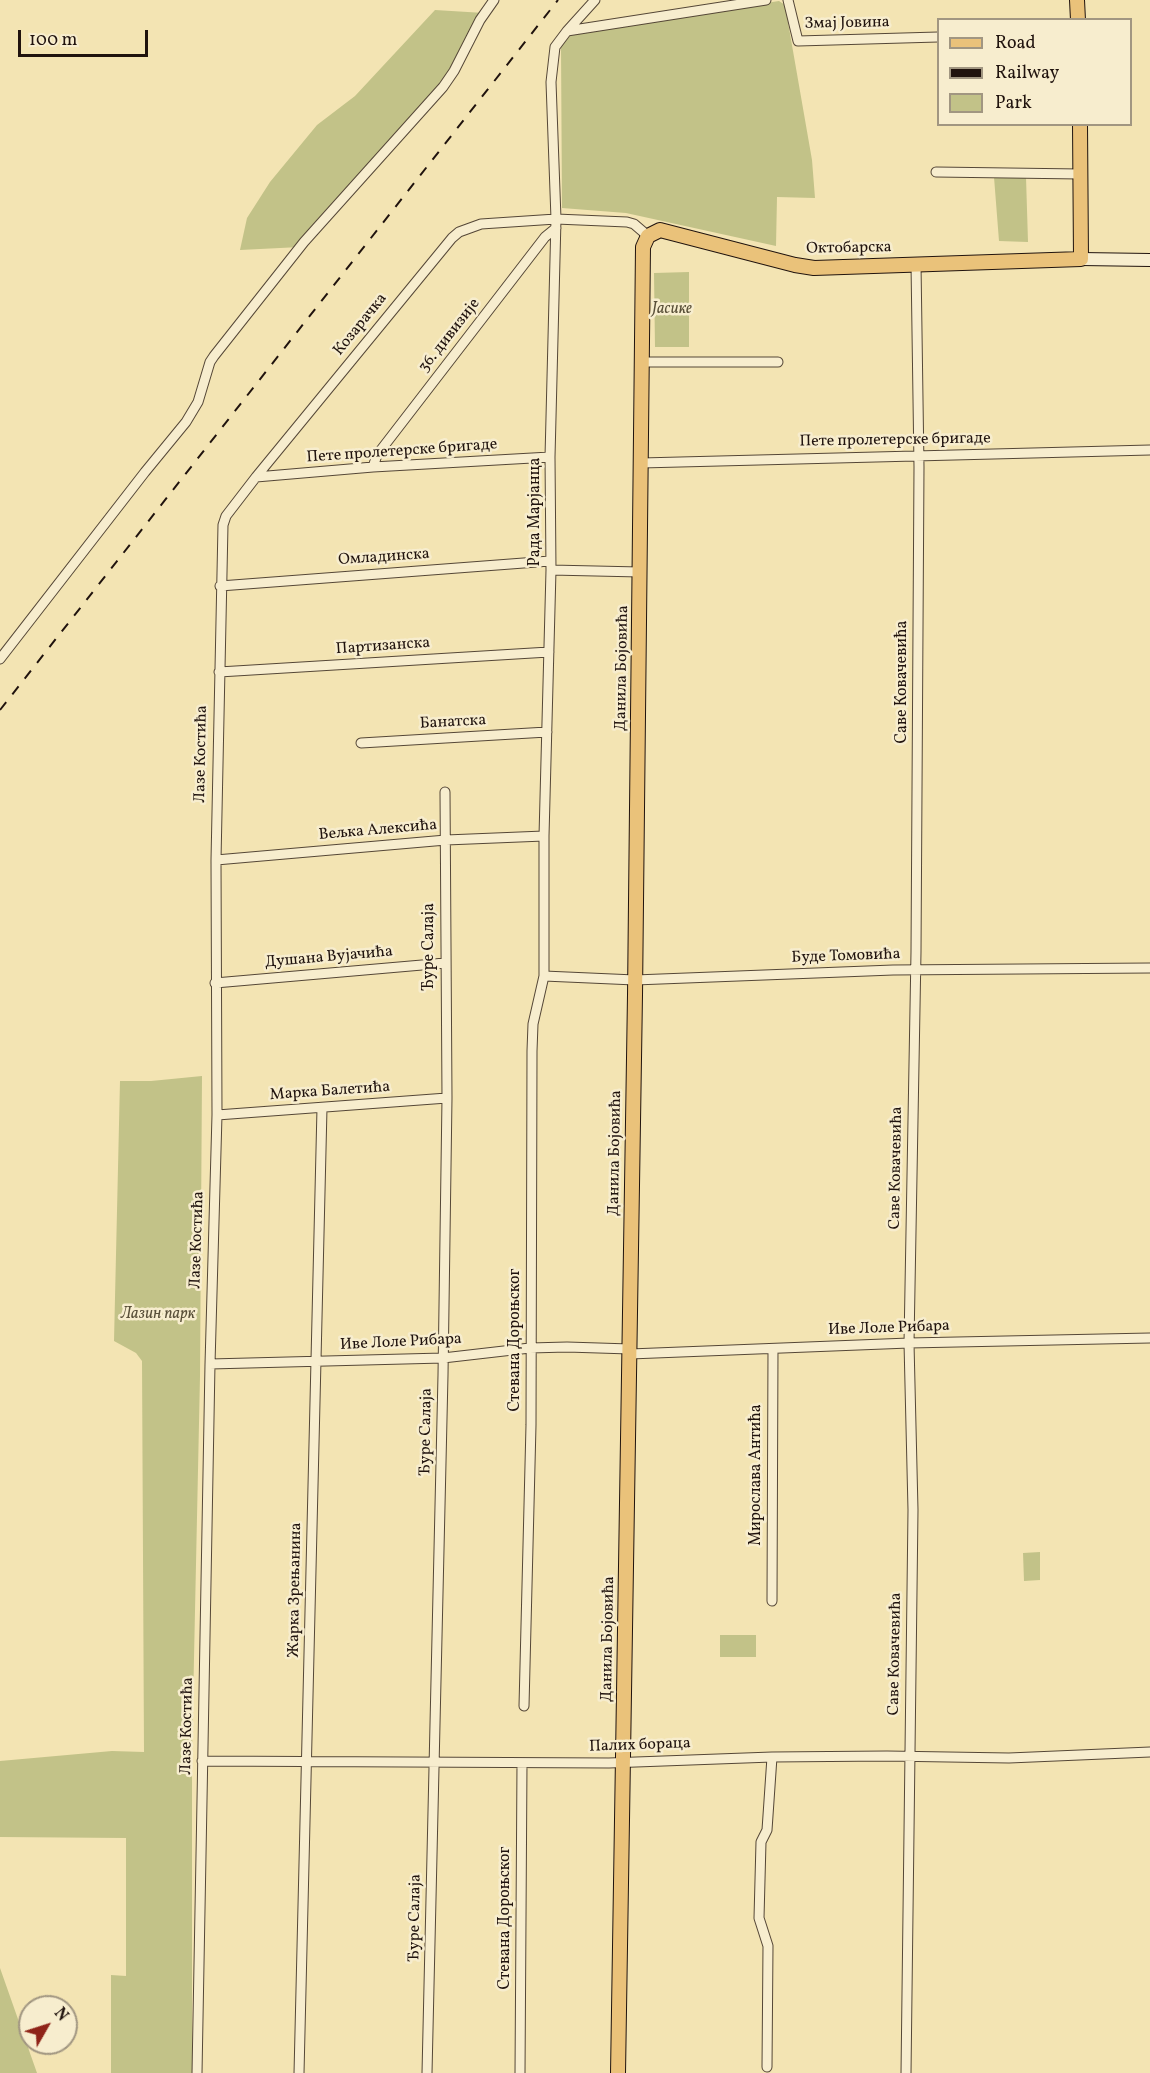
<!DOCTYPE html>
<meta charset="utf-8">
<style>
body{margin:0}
#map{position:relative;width:1150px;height:2073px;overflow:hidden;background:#f3e4b3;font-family:Vollkorn,serif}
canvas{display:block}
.legend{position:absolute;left:937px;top:18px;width:195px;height:108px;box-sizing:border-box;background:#f7edce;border:2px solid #a19681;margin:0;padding:8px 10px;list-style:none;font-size:18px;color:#20130e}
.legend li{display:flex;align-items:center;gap:12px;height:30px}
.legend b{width:30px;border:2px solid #a19681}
.north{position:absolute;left:18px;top:1995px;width:60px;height:60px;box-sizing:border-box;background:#f7edce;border:2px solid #a19681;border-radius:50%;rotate:51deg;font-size:16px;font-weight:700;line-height:24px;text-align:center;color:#20130e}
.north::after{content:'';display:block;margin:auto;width:21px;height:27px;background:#8f2418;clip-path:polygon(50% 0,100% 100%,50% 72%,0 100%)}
.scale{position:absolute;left:18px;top:30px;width:130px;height:27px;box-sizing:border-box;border:3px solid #20130e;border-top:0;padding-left:8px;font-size:18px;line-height:21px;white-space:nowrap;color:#20130e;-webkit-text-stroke:4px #f7edce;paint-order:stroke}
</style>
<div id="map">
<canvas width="1150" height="2073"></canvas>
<ul class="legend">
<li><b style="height:8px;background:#eac27a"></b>Road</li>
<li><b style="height:8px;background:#20130e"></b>Railway</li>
<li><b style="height:16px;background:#c2c288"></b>Park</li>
</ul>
<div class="north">N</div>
<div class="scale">100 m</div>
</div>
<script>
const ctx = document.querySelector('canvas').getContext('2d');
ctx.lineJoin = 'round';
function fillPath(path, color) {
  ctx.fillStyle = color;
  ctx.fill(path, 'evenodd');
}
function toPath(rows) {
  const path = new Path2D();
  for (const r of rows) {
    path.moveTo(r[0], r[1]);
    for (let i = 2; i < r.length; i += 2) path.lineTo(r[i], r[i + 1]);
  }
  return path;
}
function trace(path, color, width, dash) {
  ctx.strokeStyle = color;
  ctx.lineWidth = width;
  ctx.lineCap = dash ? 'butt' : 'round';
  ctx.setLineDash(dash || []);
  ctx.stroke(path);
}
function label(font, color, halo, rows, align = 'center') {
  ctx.font = font + ' Vollkorn,serif';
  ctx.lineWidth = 5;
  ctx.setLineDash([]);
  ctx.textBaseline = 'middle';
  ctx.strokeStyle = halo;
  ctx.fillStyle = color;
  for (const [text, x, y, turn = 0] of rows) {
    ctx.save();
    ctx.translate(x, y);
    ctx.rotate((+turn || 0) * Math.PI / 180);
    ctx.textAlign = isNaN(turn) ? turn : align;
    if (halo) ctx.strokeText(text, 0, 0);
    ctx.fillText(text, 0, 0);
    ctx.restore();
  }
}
fillPath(toPath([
 [779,1,785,5,812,160,815,198,777,197,776,246,626,213,562,208,561,47,572,33],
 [435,10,484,13,454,71,300,247,240,250,247,218,270,182,317,125,355,96],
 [994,177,1026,177,1028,242,999,241],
 [689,272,689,347,655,347,654,273],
 [202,1076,200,1376,192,1752,192,2073,111,2073,111,1975,126,1976,126,1838,0,1837,0,1761,112,1751,144,1752,142,1361,136,1353,114,1341,120,1081,151,1081],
 [1040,1552,1040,1580,1024,1581,1023,1553],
 [720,1635,756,1635,756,1657,720,1657],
 [0,1968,37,2073,0,2073]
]), '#c2c288');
const street = toPath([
 [788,0,798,41,938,37],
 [567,31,766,0],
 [936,172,1080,174],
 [641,362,778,362],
 [641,463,1150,450],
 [373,467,377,455,545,237,556,228],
 [256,477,373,467,550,457],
 [551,570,640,572],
 [220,586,550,561],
 [0,659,145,472,186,422,198,402,210,362,214,356,304,242,443,87,454,71,480,20,494,0],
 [219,672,549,652],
 [361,743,547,732],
 [216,860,446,840,544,836],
 [544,976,635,980,893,970,1150,968],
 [215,983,445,963],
 [217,1115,447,1098],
 [630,1354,909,1343,1150,1338],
 [210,1364,443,1358,530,1348,567,1347,630,1349],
 [772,1601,773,1349],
 [524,1706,531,1425,532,1051,533,1024,544,976,544,836,551,570,550,457,556,219,551,82,555,47,567,31,595,0],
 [202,1761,609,1763,772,1757,887,1756,1009,1758,1150,1752],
 [767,2067,768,1946,759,1918,761,1842,767,1830,772,1757],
 [197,2073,210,1364,217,1115,216,860,223,525,226,516,256,477,452,238,459,232,481,224,556,219,627,222,634,224,648,236],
 [299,2073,322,1108],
 [427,2073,443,1375,447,1098,445,792],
 [520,2073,522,1763],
 [906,2073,913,1510,909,1343,916,952,919,467,916,264]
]);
const secondary = toPath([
 [1081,259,1150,260]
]);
const primary = toPath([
 [1077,0,1078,20],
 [618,2073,635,995,643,247,648,236,660,230,795,265,814,268,1081,259,1080,124]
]);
trace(street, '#554737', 11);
trace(secondary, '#20130e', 14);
trace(primary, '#20130e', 16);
trace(street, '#f7edce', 9);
trace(secondary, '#f7edce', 12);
trace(primary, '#eac27a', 14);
trace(toPath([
 [0,710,558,0]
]), '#20130e', 2, [10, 10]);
label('16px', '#20130e', '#f7edce', [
 ["Змај Јовина",847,24,-1],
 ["Октобарска",849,249,-1],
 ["Козарачка",361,325,-51],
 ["36. дивизије",450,336,-52],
 ["Пете пролетерске бригаде",895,441,-1],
 ["Пете пролетерске бригаде",402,452,-4],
 ["Рада Марјанца",536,512,-90],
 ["Омладинска",384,558,-4],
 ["Партизанска",383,647,-4],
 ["Данила Бојовића",623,668,-89],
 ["Саве Ковачевића",903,682,-90],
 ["Банатска",453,723,-3],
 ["Лазе Костића",202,754,-89],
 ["Вељка Алексића",378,831,-5],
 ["Ђуре Салаја",430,947,-90],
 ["Буде Томовића",846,957,-2],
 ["Душана Вујачића",329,958,-5],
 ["Марка Балетића",330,1092,-4],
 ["Данила Бојовића",616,1153,-89],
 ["Саве Ковачевића",897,1168,-89],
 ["Лазе Костића",198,1240,-88],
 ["Иве Лоле Рибара",889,1329,-2],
 ["Стевана Дороњског",516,1340,-90],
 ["Иве Лоле Рибара",401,1343,-3],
 ["Ђуре Салаја",427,1432,-89],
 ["Мирослава Антића",757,1475,-90],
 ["Жарка Зрењанина",296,1590,-89],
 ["Данила Бојовића",609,1639,-89],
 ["Саве Ковачевића",896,1654,-89],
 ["Лазе Костића",188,1726,-89],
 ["Палих бораца",640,1746,-2],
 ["Ђуре Салаја",416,1918,-89],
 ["Стевана Дороњског",506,1918,-90]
]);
label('italic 16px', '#595039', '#f7edce', [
 ["Јасике",672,310],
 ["Лазин парк",158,1315]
]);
</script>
